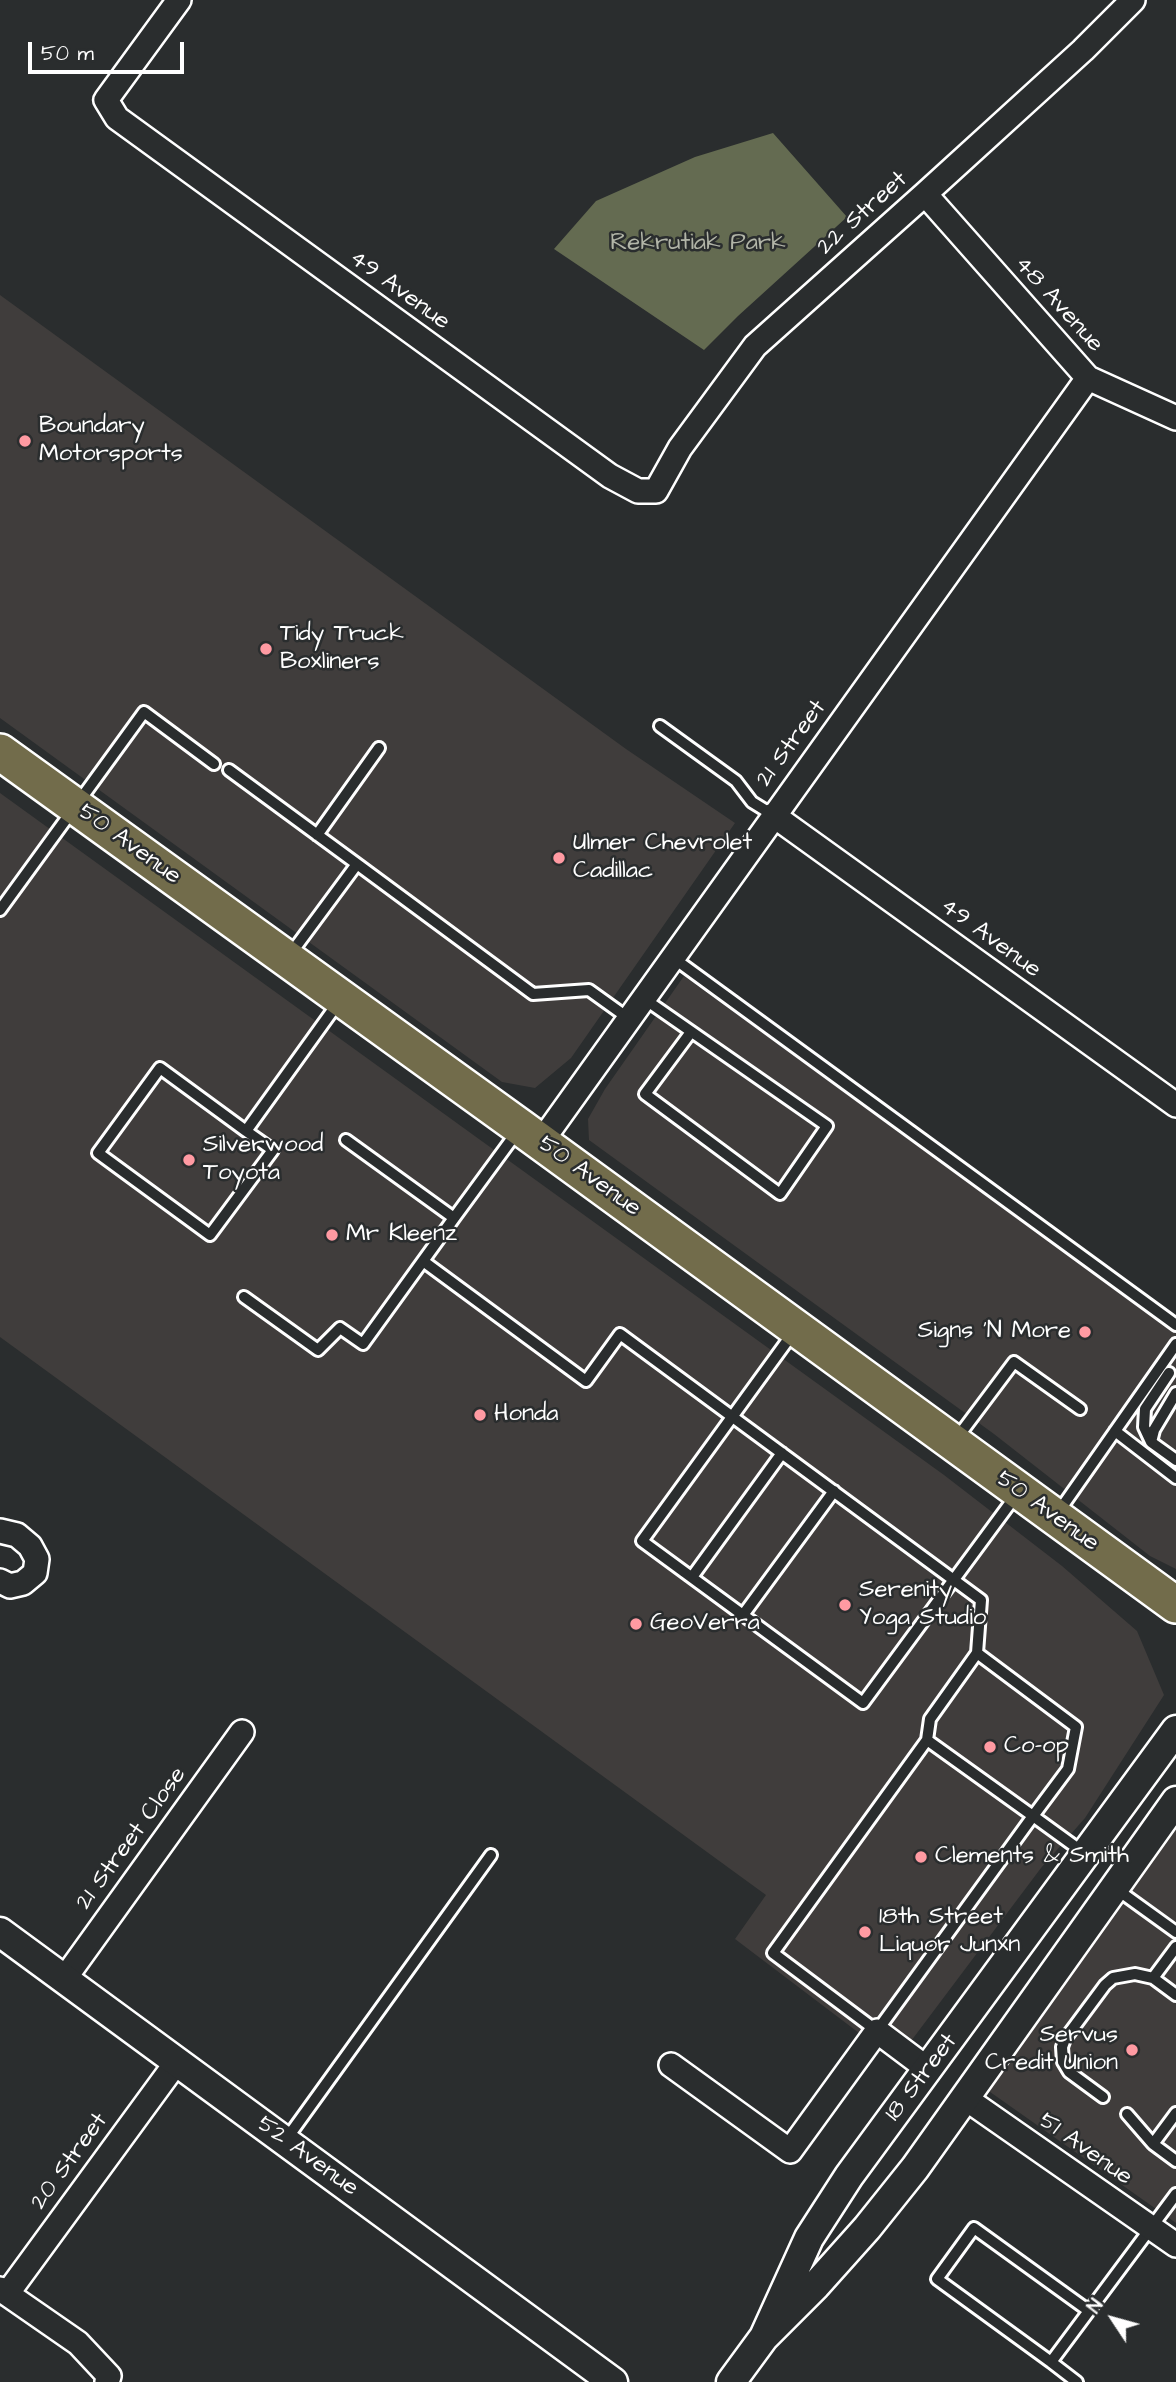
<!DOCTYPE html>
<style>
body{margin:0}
#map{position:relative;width:1176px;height:2382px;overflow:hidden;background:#2a2d2e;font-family:"Architects Daughter",sans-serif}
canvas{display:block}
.north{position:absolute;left:1078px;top:2284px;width:70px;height:70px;-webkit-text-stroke:5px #2a2d2e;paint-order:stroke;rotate:306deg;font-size:19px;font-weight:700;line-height:28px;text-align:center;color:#fff}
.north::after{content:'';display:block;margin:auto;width:24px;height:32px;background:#fff;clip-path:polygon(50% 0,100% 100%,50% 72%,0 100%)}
.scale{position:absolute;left:28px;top:42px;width:156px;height:32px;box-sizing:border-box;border:4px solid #fff;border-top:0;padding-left:9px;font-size:21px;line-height:24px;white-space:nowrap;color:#fff;-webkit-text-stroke:5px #2a2d2e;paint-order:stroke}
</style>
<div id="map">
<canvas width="1176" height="2382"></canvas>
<div class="north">N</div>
<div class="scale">50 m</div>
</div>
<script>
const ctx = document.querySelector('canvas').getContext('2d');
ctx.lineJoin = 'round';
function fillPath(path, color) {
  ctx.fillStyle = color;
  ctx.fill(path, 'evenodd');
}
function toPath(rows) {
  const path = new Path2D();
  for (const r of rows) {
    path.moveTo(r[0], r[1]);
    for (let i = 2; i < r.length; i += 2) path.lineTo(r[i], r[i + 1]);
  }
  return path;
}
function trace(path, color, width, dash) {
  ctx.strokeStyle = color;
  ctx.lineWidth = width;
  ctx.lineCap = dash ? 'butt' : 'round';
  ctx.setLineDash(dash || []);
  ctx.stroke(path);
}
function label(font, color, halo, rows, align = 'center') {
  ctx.font = font + ' "Architects Daughter",sans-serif';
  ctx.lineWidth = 5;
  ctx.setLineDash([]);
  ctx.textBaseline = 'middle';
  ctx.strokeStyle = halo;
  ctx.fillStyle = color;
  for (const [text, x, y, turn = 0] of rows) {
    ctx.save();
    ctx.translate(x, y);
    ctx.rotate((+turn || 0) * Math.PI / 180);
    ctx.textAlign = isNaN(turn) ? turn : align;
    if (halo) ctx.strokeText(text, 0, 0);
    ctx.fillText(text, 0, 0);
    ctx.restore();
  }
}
fillPath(toPath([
 [0,295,626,749,735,823,571,1058,535,1088,502,1082,0,718],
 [0,793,944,1475,1062,1566,1137,1631,1164,1695,1085,1818,1041,1868,896,2061,735,1939,766,1895,0,1337],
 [684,976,1176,1333,1176,1569,1150,1556,994,1434,589,1140,588,1119,605,1089],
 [1176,1825,1176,2223,983,2087]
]), '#403d3c');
fillPath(toPath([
 [773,133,847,217,738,316,704,350,554,249,596,201,695,157]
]), '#646b51');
const service = toPath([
 [660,726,736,781,752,802,773,815],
 [229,770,357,864,289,956],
 [317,835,379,748],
 [357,864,533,994,589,990,628,1018],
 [0,910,144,712,214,764],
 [672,957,1176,1325],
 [643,998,827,1126,780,1194,645,1094,691,1032],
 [246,1131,273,1150,210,1235,98,1153,160,1068,246,1131,338,1003],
 [346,1140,454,1218,517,1132],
 [423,1261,586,1381,620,1334,981,1600,977,1653,930,1719,927,1740,773,1953,877,2031,1033,1816,927,1740],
 [244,1297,318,1350,340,1328,363,1344,454,1218],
 [793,1333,642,1541,863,1703,1017,1494],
 [1176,1393,1154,1430,1151,1442,1176,1460],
 [1115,1431,1176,1478],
 [957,1438,1014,1362,1080,1409],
 [1151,1442,1144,1427,1145,1409,1169,1373],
 [1057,1514,1176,1344],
 [692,1577,782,1453],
 [743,1615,834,1491],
 [977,1653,1076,1727,1068,1769,1033,1816,1084,1853],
 [1115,1888,1176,1932],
 [1176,1947,1153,1978,1176,1995],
 [1103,2097,1069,2072,1063,2062,1062,2047,1065,2039,1105,1985,1113,1978,1135,1974,1153,1978],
 [1176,2113,1153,2144,1176,2161],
 [1127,2114,1153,2144],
 [285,2141,491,1855],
 [1051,2362,937,2279,974,2228,1089,2311],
 [1077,2382,1051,2362,1176,2194]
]);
const minor = toPath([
 [179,0,106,100,117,118,610,476,638,491,656,491,680,448,755,346,925,194,1083,50,1133,0],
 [925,194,1088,378,1176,418],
 [773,815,1176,1105],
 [541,1142,1088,378],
 [0,1531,17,1535,30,1546,37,1559,35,1573,23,1583,10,1586,0,1581],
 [65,1978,242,1732],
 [671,2065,790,2151,877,2031,929,2070],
 [965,2098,1176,2245],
 [0,2289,78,2343,109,2376,107,2382],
 [7,2294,176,2063]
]);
const tertiary = toPath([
 [0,1932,613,2382],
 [764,2337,809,2238,849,2176,1176,1730],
 [731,2382,764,2337,816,2285,867,2228,915,2168,1176,1801]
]);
const primary = toPath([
 [0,752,520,1127,1176,1605]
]);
trace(service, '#fff', 16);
trace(minor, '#fff', 28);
trace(tertiary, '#fff', 33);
trace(primary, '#fff', 40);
trace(service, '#2a2d2e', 10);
trace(minor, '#2a2d2e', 23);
trace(tertiary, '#2a2d2e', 28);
trace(primary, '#726c4b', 35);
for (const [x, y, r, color] of [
 [25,441,7,"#ff9aa2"],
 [266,649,7,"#ff9aa2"],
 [559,858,7,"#ff9aa2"],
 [189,1160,7,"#ff9aa2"],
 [332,1235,7,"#ff9aa2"],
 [1085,1332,7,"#ff9aa2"],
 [480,1415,7,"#ff9aa2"],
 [845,1605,7,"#ff9aa2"],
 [636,1624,7,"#ff9aa2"],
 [990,1747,7,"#ff9aa2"],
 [921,1857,7,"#ff9aa2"],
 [865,1932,7,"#ff9aa2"],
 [1132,2050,7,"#ff9aa2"]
]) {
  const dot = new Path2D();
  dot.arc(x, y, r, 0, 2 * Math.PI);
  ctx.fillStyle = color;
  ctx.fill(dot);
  trace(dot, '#2a2d2e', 2.5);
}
label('24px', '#fff', '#2a2d2e', [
 ["22 Street",863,214,-42],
 ["49 Avenue",399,291,36],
 ["48 Avenue",1058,305,48],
 ["21 Street",792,744,-54],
 ["50 Avenue",129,845,36],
 ["49 Avenue",990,939,36],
 ["50 Avenue",589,1177,36],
 ["50 Avenue",1047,1512,36],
 ["21 Street Close",132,1839,-54],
 ["18 Street",922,2078,-53],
 ["51 Avenue",1085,2150,35],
 ["52 Avenue",307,2157,36],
 ["20 Street",70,2162,-54]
]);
label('24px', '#b2b5a8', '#2a2d2e', [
 ["Rekrutiak Park",698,244]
]);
label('24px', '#fff', '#2a2d2e', [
 ["Boundary",39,427],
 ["Motorsports",39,455],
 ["Tidy Truck",280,635],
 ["Boxliners",280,663],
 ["Ulmer Chevrolet",573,844],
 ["Cadillac",573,872],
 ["Silverwood",203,1146],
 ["Toyota",203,1174],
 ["Mr Kleenz",346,1235],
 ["Signs 'N More",1071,1332,"right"],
 ["Honda",494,1415],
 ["Serenity",859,1591],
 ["Yoga Studio",859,1619],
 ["GeoVerra",650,1624],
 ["Co-op",1004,1747],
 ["Clements & Smith",935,1857],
 ["18th Street",879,1918],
 ["Liquor Junxn",879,1946],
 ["Servus",1118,2036,"right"],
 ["Credit Union",1118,2064,"right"]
], 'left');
</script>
